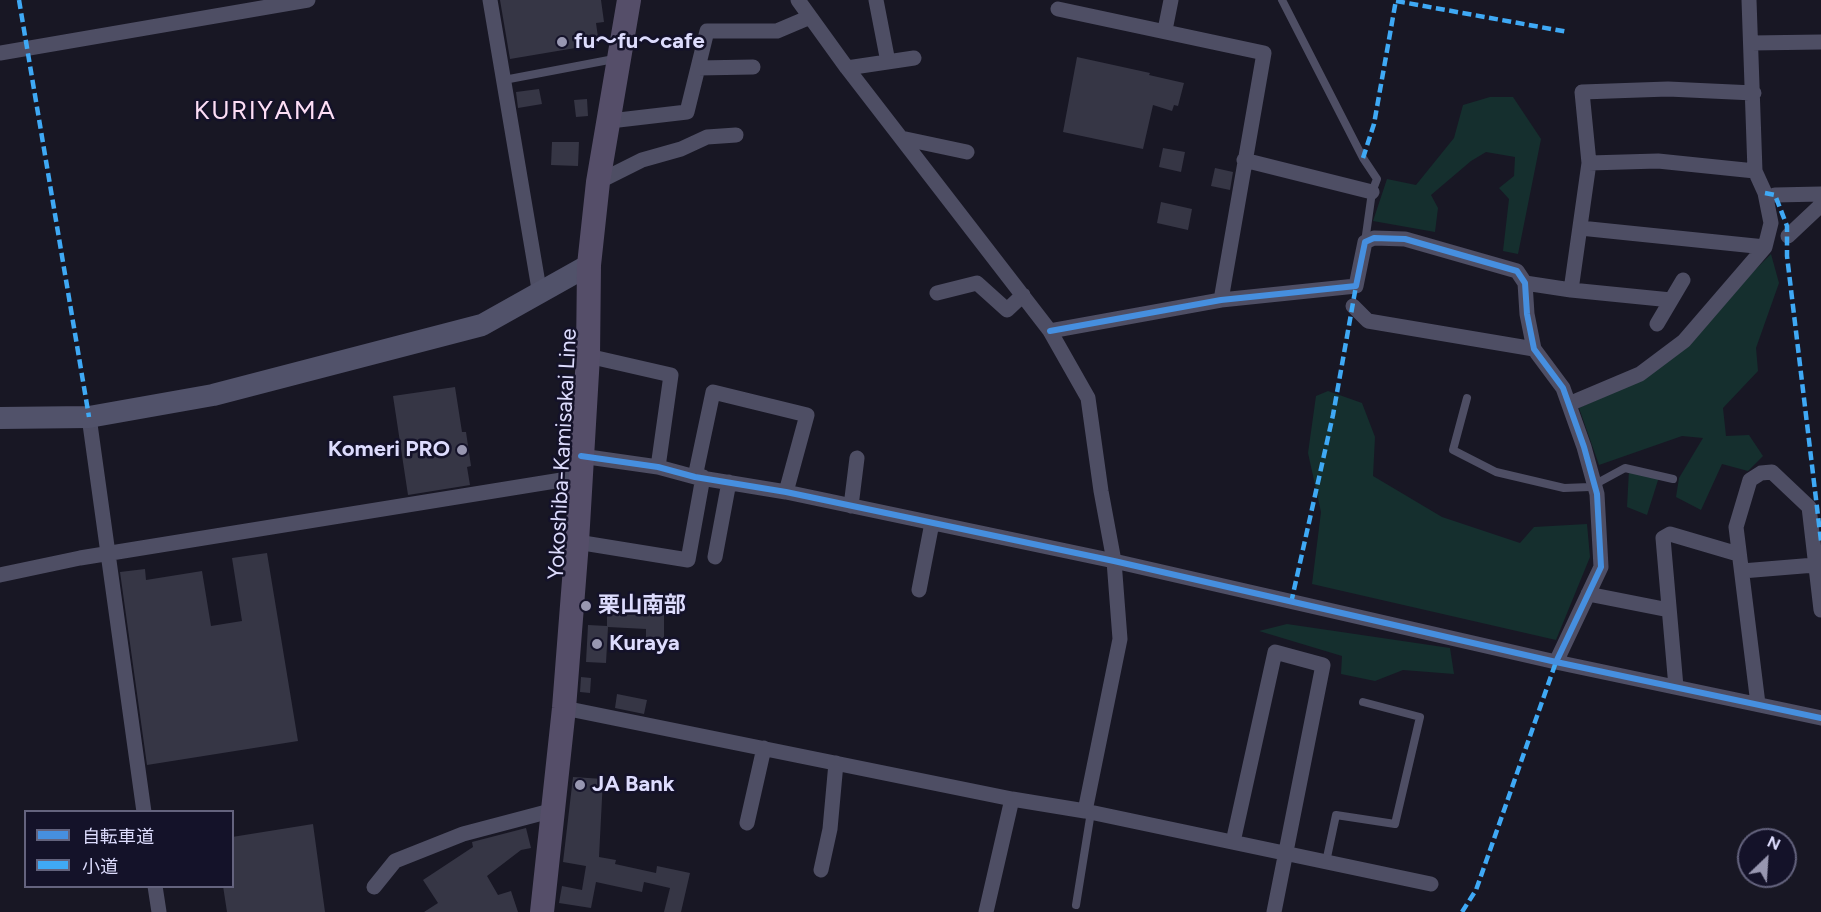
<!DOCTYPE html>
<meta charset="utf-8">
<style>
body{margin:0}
#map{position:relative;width:1821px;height:912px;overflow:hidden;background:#181724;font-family:Figtree,"Noto Sans JP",sans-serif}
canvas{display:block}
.legend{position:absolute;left:24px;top:810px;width:210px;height:78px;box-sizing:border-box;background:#141229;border:2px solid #64637e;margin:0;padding:8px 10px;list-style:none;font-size:18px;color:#dddcfd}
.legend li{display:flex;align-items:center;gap:12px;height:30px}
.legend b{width:30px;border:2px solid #64637e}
.north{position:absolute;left:1737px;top:828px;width:60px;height:60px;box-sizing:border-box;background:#141229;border:2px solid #64637e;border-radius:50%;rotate:25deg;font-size:16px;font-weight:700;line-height:24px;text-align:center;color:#dddcfd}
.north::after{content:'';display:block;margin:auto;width:21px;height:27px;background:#9897b1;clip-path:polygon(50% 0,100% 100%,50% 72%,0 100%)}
</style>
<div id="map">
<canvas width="1821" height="912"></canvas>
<ul class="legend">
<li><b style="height:8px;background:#468fdf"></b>自転車道</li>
<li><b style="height:8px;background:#3fa9f5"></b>小道</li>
</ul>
<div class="north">N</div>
</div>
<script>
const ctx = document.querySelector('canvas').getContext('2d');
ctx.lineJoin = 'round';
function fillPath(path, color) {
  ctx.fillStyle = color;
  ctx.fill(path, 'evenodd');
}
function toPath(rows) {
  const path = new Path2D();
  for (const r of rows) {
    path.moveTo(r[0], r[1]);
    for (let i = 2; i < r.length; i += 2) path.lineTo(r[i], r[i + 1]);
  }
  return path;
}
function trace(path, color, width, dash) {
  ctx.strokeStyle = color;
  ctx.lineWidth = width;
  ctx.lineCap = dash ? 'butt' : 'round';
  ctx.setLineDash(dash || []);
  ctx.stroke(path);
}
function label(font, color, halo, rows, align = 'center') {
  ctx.font = font + ' Figtree,"Noto Sans JP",sans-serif';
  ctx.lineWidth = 5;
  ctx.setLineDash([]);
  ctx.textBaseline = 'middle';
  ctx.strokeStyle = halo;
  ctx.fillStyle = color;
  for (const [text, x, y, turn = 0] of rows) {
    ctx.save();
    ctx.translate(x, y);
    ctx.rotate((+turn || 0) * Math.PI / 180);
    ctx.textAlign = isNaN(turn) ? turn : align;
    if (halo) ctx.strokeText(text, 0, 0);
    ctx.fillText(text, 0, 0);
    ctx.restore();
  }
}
fillPath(toPath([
 [1490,97,1513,97,1541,139,1518,254,1503,251,1509,199,1499,188,1514,176,1515,157,1486,152,1471,161,1431,195,1438,208,1435,232,1373,221,1387,179,1416,185,1454,138,1463,105],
 [1771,254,1779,283,1756,348,1758,371,1723,408,1726,436,1749,435,1763,456,1748,471,1722,464,1701,510,1676,497,1679,478,1703,438,1682,436,1599,465,1579,408,1647,377],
 [1328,391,1362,403,1375,437,1373,476,1442,517,1520,543,1534,527,1587,524,1590,557,1556,640,1312,584,1321,512,1308,453,1316,396],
 [1629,470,1659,477,1647,515,1627,507],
 [1287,624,1450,648,1454,674,1403,670,1375,681,1341,674,1342,656,1259,631]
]), '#152f2e');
fillPath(toPath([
 [500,0,601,0,604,22,596,23,599,44,510,59],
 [1077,57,1150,73,1149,75,1184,83,1178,106,1174,105,1172,111,1153,105,1143,149,1063,132],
 [539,89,542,104,518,108,516,92],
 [587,99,588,116,576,117,574,100],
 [552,142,579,142,578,166,551,165],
 [1163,148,1185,152,1181,172,1159,167],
 [1215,168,1233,172,1230,190,1211,186],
 [1161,202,1192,209,1188,230,1157,223],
 [455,387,462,432,466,432,471,466,467,467,470,485,408,495,393,396],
 [267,553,298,741,147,765,120,572,145,569,146,580,202,571,211,626,242,621,232,558],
 [607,606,640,607,640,613,664,614,664,638,646,638,646,629,608,627,606,663,586,662,588,625,607,626],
 [581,677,591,678,590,693,580,692],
 [617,694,647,700,644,714,615,708],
 [573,777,603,779,599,857,616,860,615,864,656,873,657,866,690,873,681,912,664,912,670,888,644,882,642,892,596,882,591,908,559,903,562,886,582,890,586,866,563,862],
 [313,824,325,912,227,912,223,886,232,886,232,837],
 [526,828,531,848,521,850,487,876,498,895,511,891,518,912,424,912,438,903,423,880,473,847,472,842]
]), '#363645');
trace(toPath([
 [1282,0,1363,158,1377,179,1372,192,1365,242],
 [504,80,614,59],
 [1467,398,1453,450,1496,472,1564,488,1590,487,1625,468,1673,479],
 [1326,862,1336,815,1395,824,1420,717,1363,702],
 [1076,905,1091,812]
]), '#4e4e64', 8);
trace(toPath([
 [490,0,540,295],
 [798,0,847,68,1050,331,1088,398,1101,491,1114,561,1120,639,1085,811],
 [876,0,888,62],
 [1058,9,1264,53,1221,300],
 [1165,30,1171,0],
 [1751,43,1821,42],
 [0,53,308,0],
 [698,68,753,67],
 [847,68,914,58],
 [610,121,687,112,707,31,777,31,810,17],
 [901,138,967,152],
 [1244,160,1372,192],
 [1589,163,1658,161,1755,171],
 [598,182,642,160,681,149,707,137,736,135],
 [1775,195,1821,194],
 [1580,228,1765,247],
 [1788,236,1821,205],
 [1525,283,1571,290,1589,163,1582,92,1668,89,1754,93],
 [1571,290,1671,300],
 [937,293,977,283,1007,310,1023,295],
 [1353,306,1368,321,1534,349],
 [1657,324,1683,280],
 [1050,331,1221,300,1356,286,1365,242,1374,238,1405,239,1517,271,1525,283,1527,314,1534,349,1563,388,1584,447,1597,494,1601,567,1556,662],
 [588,356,671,375,658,467],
 [1569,404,1640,374,1684,341,1765,247,1771,223,1765,193,1755,171,1749,0],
 [89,417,144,812],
 [581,456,658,467,695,477,786,492,1114,561,1556,662,1821,718],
 [695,477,713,392,807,415,786,492],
 [851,506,857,458],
 [577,542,688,560,703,477],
 [715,557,729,482],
 [1742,571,1815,565],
 [0,575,80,558,580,477],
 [919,590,932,523],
 [1588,594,1669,610],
 [1676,687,1663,538,1670,534,1738,554],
 [1758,704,1736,527,1750,480,1761,473,1772,472,1809,507,1821,610],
 [564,708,1012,799,1085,811,1431,884],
 [747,823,764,748],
 [1233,842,1275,652,1323,665,1274,912],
 [821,870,830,829,836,763],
 [155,886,159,912],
 [374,887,395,861,463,834,554,810],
 [986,912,1012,799]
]), '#4e4e64', 15);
trace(toPath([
 [0,418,89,417,213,395,482,325,589,265]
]), '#51526a', 22);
trace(toPath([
 [542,912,564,708,577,542,588,356,589,265,598,182,629,0]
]), '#554e69', 24);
trace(toPath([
 [19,0,89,417],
 [1396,1,1568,32],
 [1363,158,1374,124,1396,0],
 [1765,193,1775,195,1787,226,1787,256,1821,541],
 [1291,603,1333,415,1356,286],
 [1462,912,1476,890,1556,662]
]), '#3fa9f5', 4.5, [9, 4.5]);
trace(toPath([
 [1050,331,1221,300,1356,286,1365,242,1374,238,1405,239,1517,271,1525,283,1527,314,1534,349,1563,388,1584,447,1597,494,1601,567,1556,662],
 [581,456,658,467,695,477,786,492,1114,561,1556,662,1821,718]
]), '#468fdf', 6);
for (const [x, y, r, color] of [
 [562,42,6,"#9897b1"],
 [462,450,6,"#9897b1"],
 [586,606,6,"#9897b1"],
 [597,644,6,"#9897b1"],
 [580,785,6,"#9897b1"]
]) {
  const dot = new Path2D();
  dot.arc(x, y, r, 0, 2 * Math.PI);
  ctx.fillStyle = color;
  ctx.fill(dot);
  trace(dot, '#141229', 2);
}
label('bold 22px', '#dddcfd', '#141229', [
 ["fu～fu～cafe",574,42],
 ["Komeri PRO",450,450,"right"],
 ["栗山南部",598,606],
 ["Kuraya",609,644],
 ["JA Bank",592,785]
], 'left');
label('22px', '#dddcfd', '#141229', [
 ["Yokoshiba-Kamisakai Line",563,454,-87]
]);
ctx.letterSpacing = '1.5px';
label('26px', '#fddef5', '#141229', [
 ["KURIYAMA",265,111]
]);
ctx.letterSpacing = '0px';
</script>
